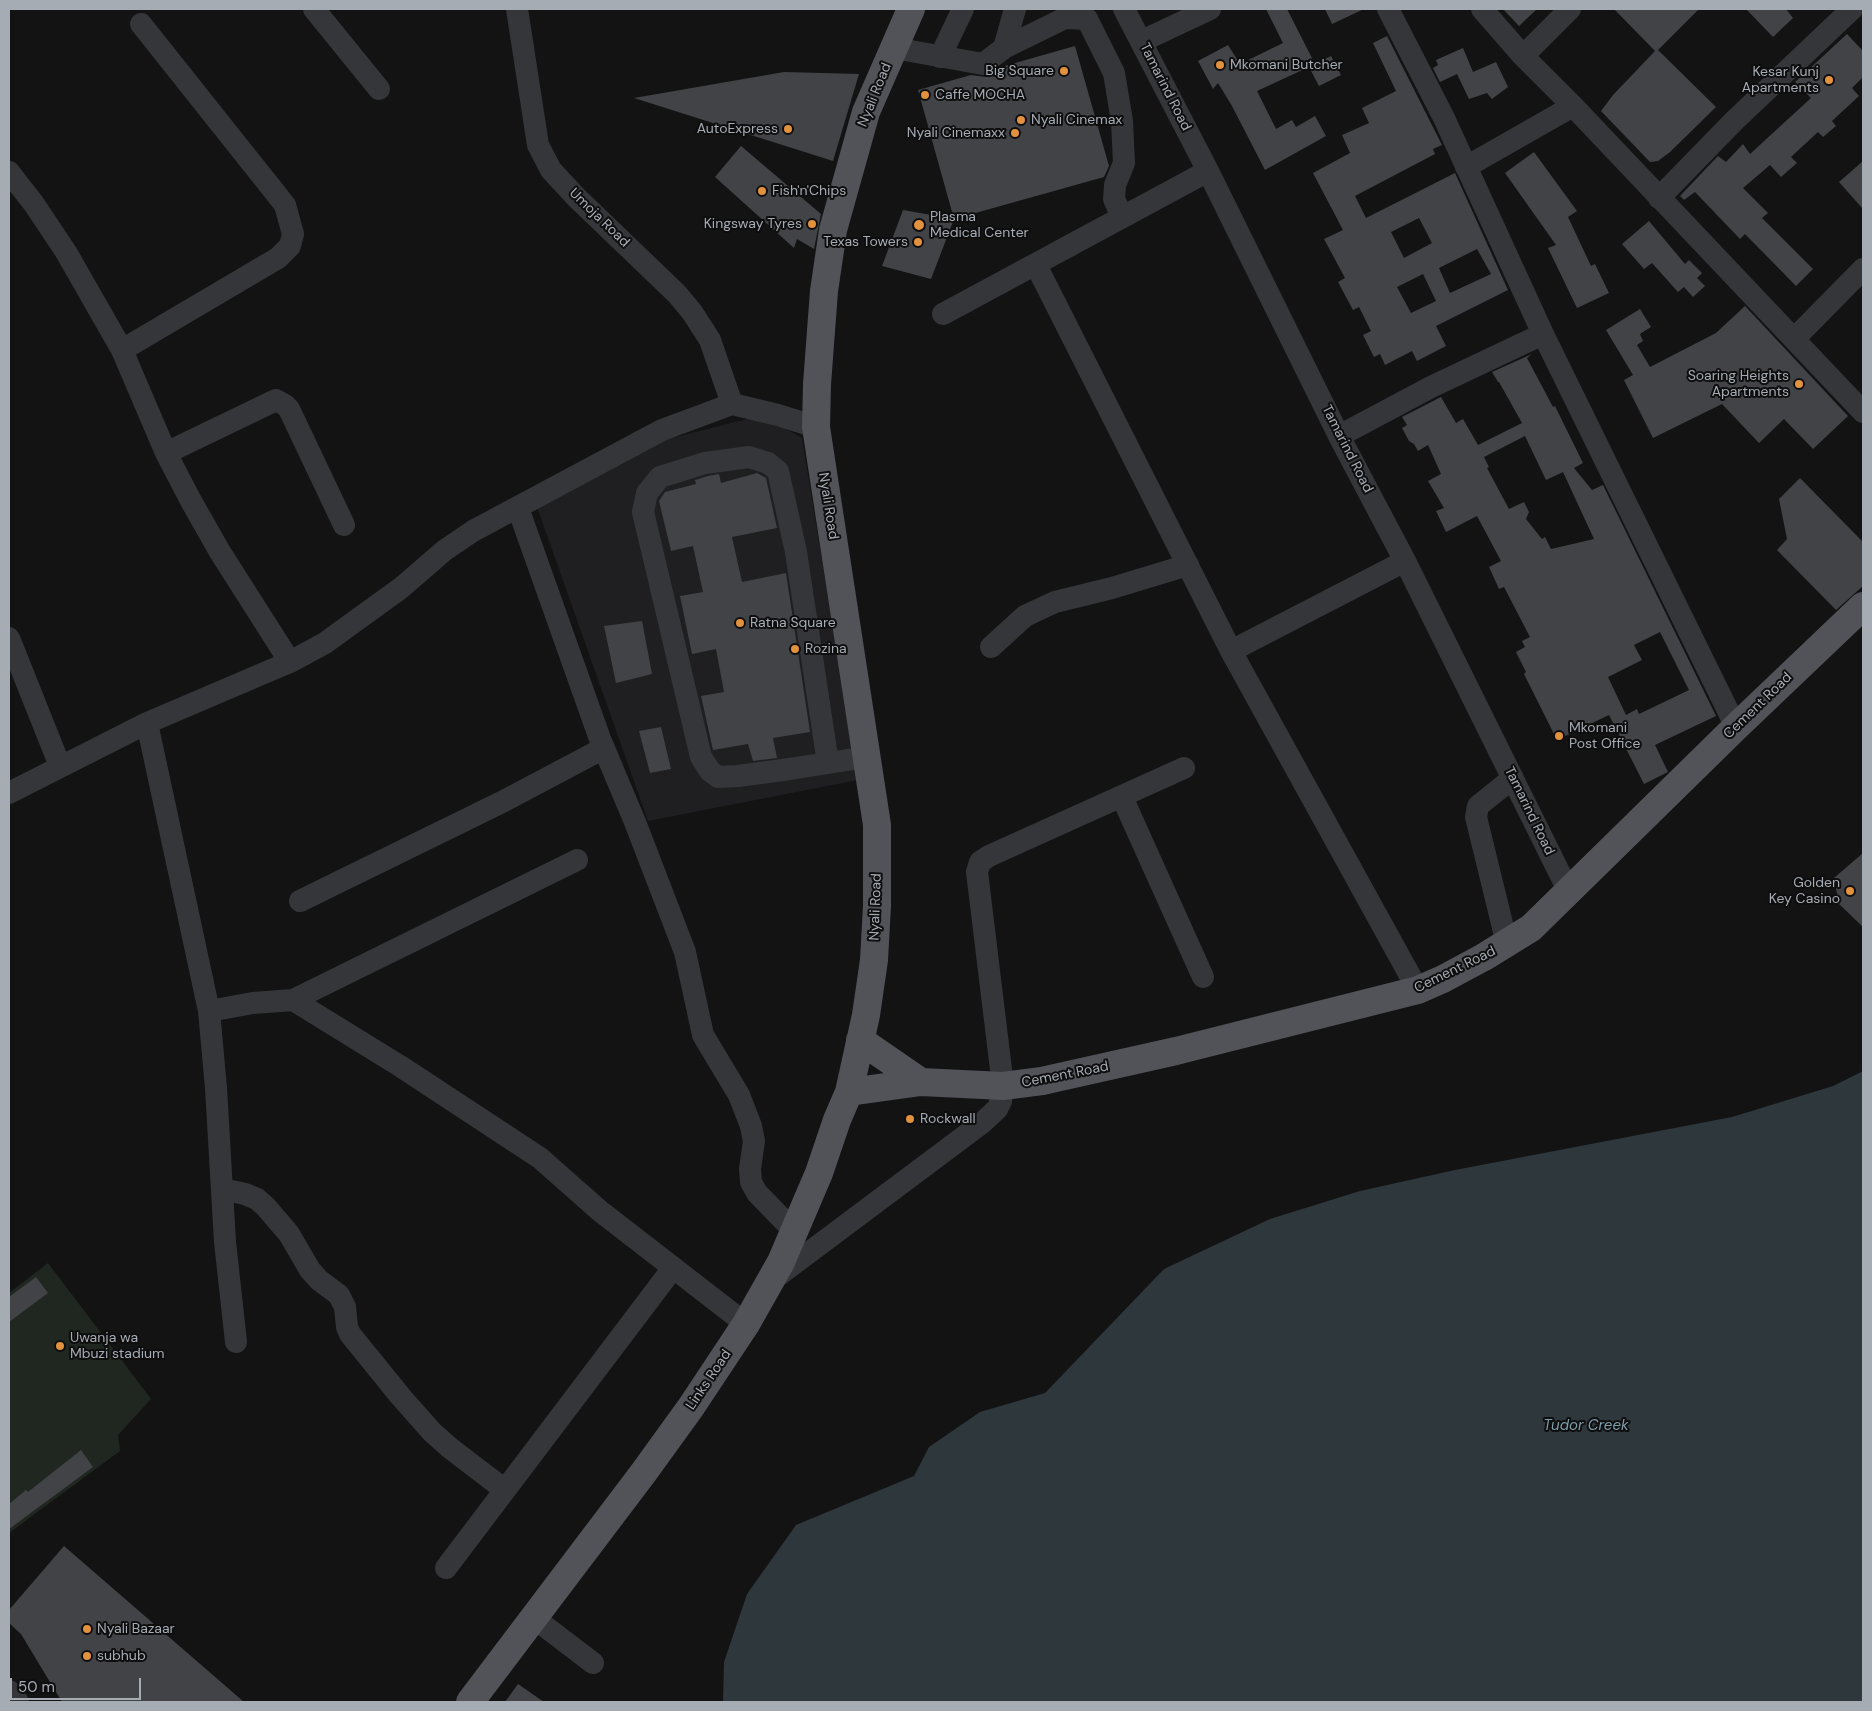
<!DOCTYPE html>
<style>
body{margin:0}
#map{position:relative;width:1872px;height:1711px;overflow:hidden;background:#131314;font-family:"DM Sans",sans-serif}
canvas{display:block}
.frame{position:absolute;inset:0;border:10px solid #a6acb4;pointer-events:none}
.scale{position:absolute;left:10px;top:1678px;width:131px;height:22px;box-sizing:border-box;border:2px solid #a6acb4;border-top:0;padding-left:6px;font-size:15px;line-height:18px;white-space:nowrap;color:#a6acb4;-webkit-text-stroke:4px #0e0e0f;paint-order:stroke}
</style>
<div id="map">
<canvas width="1872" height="1711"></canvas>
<div class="frame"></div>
<div class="scale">50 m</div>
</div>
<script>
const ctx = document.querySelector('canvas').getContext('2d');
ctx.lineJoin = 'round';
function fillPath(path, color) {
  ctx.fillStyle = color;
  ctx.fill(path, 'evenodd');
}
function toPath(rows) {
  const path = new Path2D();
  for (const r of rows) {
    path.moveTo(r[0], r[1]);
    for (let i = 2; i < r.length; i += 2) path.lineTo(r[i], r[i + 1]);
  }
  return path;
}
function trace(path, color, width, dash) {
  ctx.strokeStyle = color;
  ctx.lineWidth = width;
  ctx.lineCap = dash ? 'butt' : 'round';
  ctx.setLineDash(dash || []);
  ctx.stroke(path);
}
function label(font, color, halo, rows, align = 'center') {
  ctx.font = font + ' "DM Sans",sans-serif';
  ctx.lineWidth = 4;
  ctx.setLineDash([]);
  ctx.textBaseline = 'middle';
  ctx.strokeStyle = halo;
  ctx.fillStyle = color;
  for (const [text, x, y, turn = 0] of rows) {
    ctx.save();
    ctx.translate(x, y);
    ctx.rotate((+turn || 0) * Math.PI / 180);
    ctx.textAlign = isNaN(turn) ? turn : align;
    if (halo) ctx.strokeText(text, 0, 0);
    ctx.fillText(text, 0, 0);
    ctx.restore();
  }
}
fillPath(toPath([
 [763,415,802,438,858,780,648,821,537,507,644,445]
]), '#1f1f21');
fillPath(toPath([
 [48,1263,151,1399,118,1435,120,1451,9,1533,9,1293]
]), '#202720');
fillPath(toPath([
 [1863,1071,1863,1702,723,1702,724,1662,747,1594,796,1525,914,1476,929,1447,980,1412,1045,1393,1164,1269,1270,1219,1360,1191,1455,1170,1732,1117,1833,1086]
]), '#2d373c');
fillPath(toPath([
 [1266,9,1287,9,1315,64,1331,56,1341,75,1319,86,1309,67,1257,91,1276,129,1292,120,1296,127,1315,116,1326,136,1265,170,1232,106,1218,83,1213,89,1198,61,1228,45,1240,64,1283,43],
 [1325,9,1364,9,1332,24],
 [1503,9,1537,9,1519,26],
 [1614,9,1699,9,1658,50,1716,107,1670,152,1658,161,1650,162,1601,111,1613,95,1655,51],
 [1746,9,1786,9,1793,18,1773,37],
 [1847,34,1863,51,1863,77,1852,88,1859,96,1832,121,1836,126,1823,137,1818,132,1791,157,1797,163,1781,177,1770,165,1743,188,1768,213,1762,218,1813,269,1796,286,1745,234,1740,239,1695,192,1684,200,1680,196,1718,156,1726,162,1743,144,1750,154,1811,98,1795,82],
 [1387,36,1442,145,1433,149,1435,154,1355,196,1366,218,1455,173,1508,290,1436,326,1446,346,1417,361,1412,351,1385,365,1380,354,1374,357,1363,335,1371,331,1359,307,1353,310,1338,282,1345,278,1324,239,1343,230,1313,173,1350,153,1342,135,1369,123,1362,108,1396,91,1373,43],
 [1419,218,1432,243,1404,258,1391,232],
 [1477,249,1491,274,1450,293,1439,268],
 [1423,274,1436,301,1411,313,1397,287],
 [1075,46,1109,166,1104,177,954,219,918,90,971,75,986,77,1001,67],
 [1463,48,1473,72,1496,62,1508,87,1492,99,1487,93,1469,99,1457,74,1440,82,1433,68,1438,65,1436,60],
 [784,72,859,74,833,161,634,98],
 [741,146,821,214,814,249,797,239,794,248,715,177],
 [1534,152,1577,211,1568,217,1591,266,1595,264,1609,293,1577,308,1548,248,1556,245,1505,173],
 [1863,161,1863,209,1839,182],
 [903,210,954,219,931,279,882,266],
 [1649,221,1685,264,1689,260,1702,273,1697,278,1705,286,1693,297,1684,287,1678,292,1652,263,1644,269,1622,244],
 [1745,306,1848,416,1813,449,1784,419,1759,443,1722,404,1653,438,1624,380,1633,375,1606,330,1640,309,1651,327,1640,334,1643,341,1637,345,1650,367,1716,333],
 [1532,354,1527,358,1553,407,1555,406,1583,463,1574,468,1592,490,1603,485,1716,716,1655,745,1668,772,1644,784,1609,715,1557,740,1524,674,1526,672,1516,652,1525,647,1522,641,1530,637,1504,587,1499,589,1489,567,1501,561,1477,516,1446,532,1436,511,1444,508,1428,481,1441,474,1428,445,1418,451,1414,444,1409,441,1402,428,1407,425,1402,417,1441,397,1456,423,1463,419,1478,445,1522,423,1499,382,1498,382,1492,372],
 [1525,436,1546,480,1563,472,1594,539,1551,549,1545,537,1542,539,1526,519,1529,512,1524,502,1509,509,1487,468,1489,467,1484,457],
 [1660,632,1689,690,1639,714,1637,709,1626,715,1608,677,1642,660,1634,645],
 [757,473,766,478,777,528,732,537,742,582,786,573,810,732,773,738,777,758,753,761,748,744,713,750,701,696,724,692,716,649,692,654,680,596,703,592,693,546,671,551,659,501,665,492,696,484,695,480,708,476,719,474,721,483],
 [1800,478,1863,542,1863,586,1836,610,1777,550,1787,539,1779,499],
 [642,621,652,674,616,683,604,626],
 [661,727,671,769,650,773,639,731],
 [1863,853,1863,927,1839,904,1834,878],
 [36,1277,48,1293,9,1322,9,1297],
 [81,1450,93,1467,9,1529,9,1504,26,1490,28,1492],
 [64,1546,244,1702,62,1702,21,1634,9,1623,9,1610],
 [518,1684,544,1702,505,1702]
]), '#424347');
trace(toPath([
 [314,9,379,89],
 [517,9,538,145,551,170,576,197,677,294,692,312,710,340,732,404],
 [1124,9,1208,171,1339,436,1405,561,1568,890],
 [1388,9,1444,118,1543,334,1736,727],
 [1482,9,1523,56,1573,106,1863,412],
 [1142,41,1210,9],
 [894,48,983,64,1004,48,1065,18,1087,19,1114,73,1122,121,1124,163,1115,185,1114,199,1122,217],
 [1004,48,1015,9],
 [1523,56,1570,9],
 [940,57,963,9],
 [1466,167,1573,106],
 [9,172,34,204,66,252,122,350,166,453,191,501,220,552,290,662],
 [1659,198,1734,121,1852,9],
 [1036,265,1231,651,1418,990],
 [943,314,1208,171],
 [1794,339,1863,269],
 [122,350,278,258,290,246,293,234,285,205,141,24],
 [1339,436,1431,387,1543,334],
 [166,453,276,400,285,405,289,409,344,525],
 [518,508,600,739,635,822,685,952,703,1035,739,1095,751,1126,754,1141,750,1169,751,1182,757,1193,794,1231],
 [9,638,60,766],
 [991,647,1025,616,1055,602,1112,588,1188,565],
 [1231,651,1405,561],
 [147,723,209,1011,216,1088,225,1242,236,1342],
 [828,763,796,552,778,471,768,463,749,457,705,463,660,477,647,493,643,512,701,757,710,771,718,777,738,776,783,770,828,763,867,757],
 [9,793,147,723,290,662,325,643,401,588,445,550,473,531,662,430,732,404,778,415,816,427],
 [1122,797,1203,977],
 [300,901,502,802,604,748],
 [1507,944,1476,817,1478,806,1513,778],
 [293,1000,577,860],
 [209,1011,253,1003,293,1000,400,1066,540,1158,600,1211,746,1324],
 [222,1189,245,1194,257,1199,266,1207,289,1234,310,1270,319,1280,339,1295,345,1307,347,1327,350,1334,401,1397,432,1432,450,1448,505,1490],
 [771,1281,982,1123,997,1109,1001,1101,1003,1086,977,872,980,862,989,856,1184,768],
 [446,1568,673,1268],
 [534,1618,593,1663],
 [9,1691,18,1702]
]), '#343639', 22);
trace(toPath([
 [860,1040,921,1082],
 [849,1092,921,1082,1003,1086,1042,1081,1176,1051,1418,990,1443,979,1484,957,1531,928,1736,727,1863,606],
 [470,1702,644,1472,691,1407,746,1324,781,1262,819,1173,837,1120,849,1092,866,1015,874,960,877,906,877,825,816,427,817,384,824,291,833,230,866,112,911,9]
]), '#515358', 28);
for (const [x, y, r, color] of [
 [1220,65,5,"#e2923e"],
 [1064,71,5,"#e2923e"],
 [1829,80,5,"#e2923e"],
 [925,95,5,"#e2923e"],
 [1021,120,5,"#e2923e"],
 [788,129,5,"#e2923e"],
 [1015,133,5,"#e2923e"],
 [762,191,5,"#e2923e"],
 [812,224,5,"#e2923e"],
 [919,225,6,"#e2923e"],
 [918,242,5,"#e2923e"],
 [1799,384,5,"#e2923e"],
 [740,623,5,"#e2923e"],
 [795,649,5,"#e2923e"],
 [1559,736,5,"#e2923e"],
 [1850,891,5,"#e2923e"],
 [910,1119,5,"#e2923e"],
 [60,1346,5,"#e2923e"],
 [87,1629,5,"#e2923e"],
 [87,1656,5,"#e2923e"]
]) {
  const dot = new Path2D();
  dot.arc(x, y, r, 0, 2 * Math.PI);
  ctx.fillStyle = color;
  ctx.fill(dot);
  trace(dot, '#0e0e0f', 2);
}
label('14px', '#a6acb4', '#0e0e0f', [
 ["Mkomani Butcher",1230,65],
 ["Big Square",1054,71,"right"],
 ["Kesar Kunj",1819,72,"right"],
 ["Apartments",1819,88,"right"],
 ["Caffe MOCHA",935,95],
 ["Nyali Cinemax",1031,120],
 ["AutoExpress",778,129,"right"],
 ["Nyali Cinemaxx",1005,133,"right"],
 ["Fish'n'Chips",772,191],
 ["Plasma",930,217],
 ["Medical Center",930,233],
 ["Kingsway Tyres",802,224,"right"],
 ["Texas Towers",908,242,"right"],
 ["Soaring Heights",1789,376,"right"],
 ["Apartments",1789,392,"right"],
 ["Ratna Square",750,623],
 ["Rozina",805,649],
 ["Mkomani",1569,728],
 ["Post Office",1569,744],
 ["Golden",1840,883,"right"],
 ["Key Casino",1840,899,"right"],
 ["Rockwall",920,1119],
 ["Uwanja wa",70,1338],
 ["Mbuzi stadium",70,1354],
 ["Nyali Bazaar",97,1629],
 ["subhub",97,1656]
], 'left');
label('14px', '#a6acb4', '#0e0e0f', [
 ["Tamarind Road",1165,87,63],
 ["Nyali Road",875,95,-68],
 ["Umoja Road",599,218,44],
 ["Tamarind Road",1347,449,63],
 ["Nyali Road",828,506,81],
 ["Cement Road",1758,706,-44],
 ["Tamarind Road",1529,811,64],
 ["Nyali Road",876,907,-88],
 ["Cement Road",1455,970,-26],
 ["Cement Road",1065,1075,-11],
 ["Links Road",709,1380,-56]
]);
label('italic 15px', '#7f9eac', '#0e0e0f', [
 ["Tudor Creek",1586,1426]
]);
</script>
